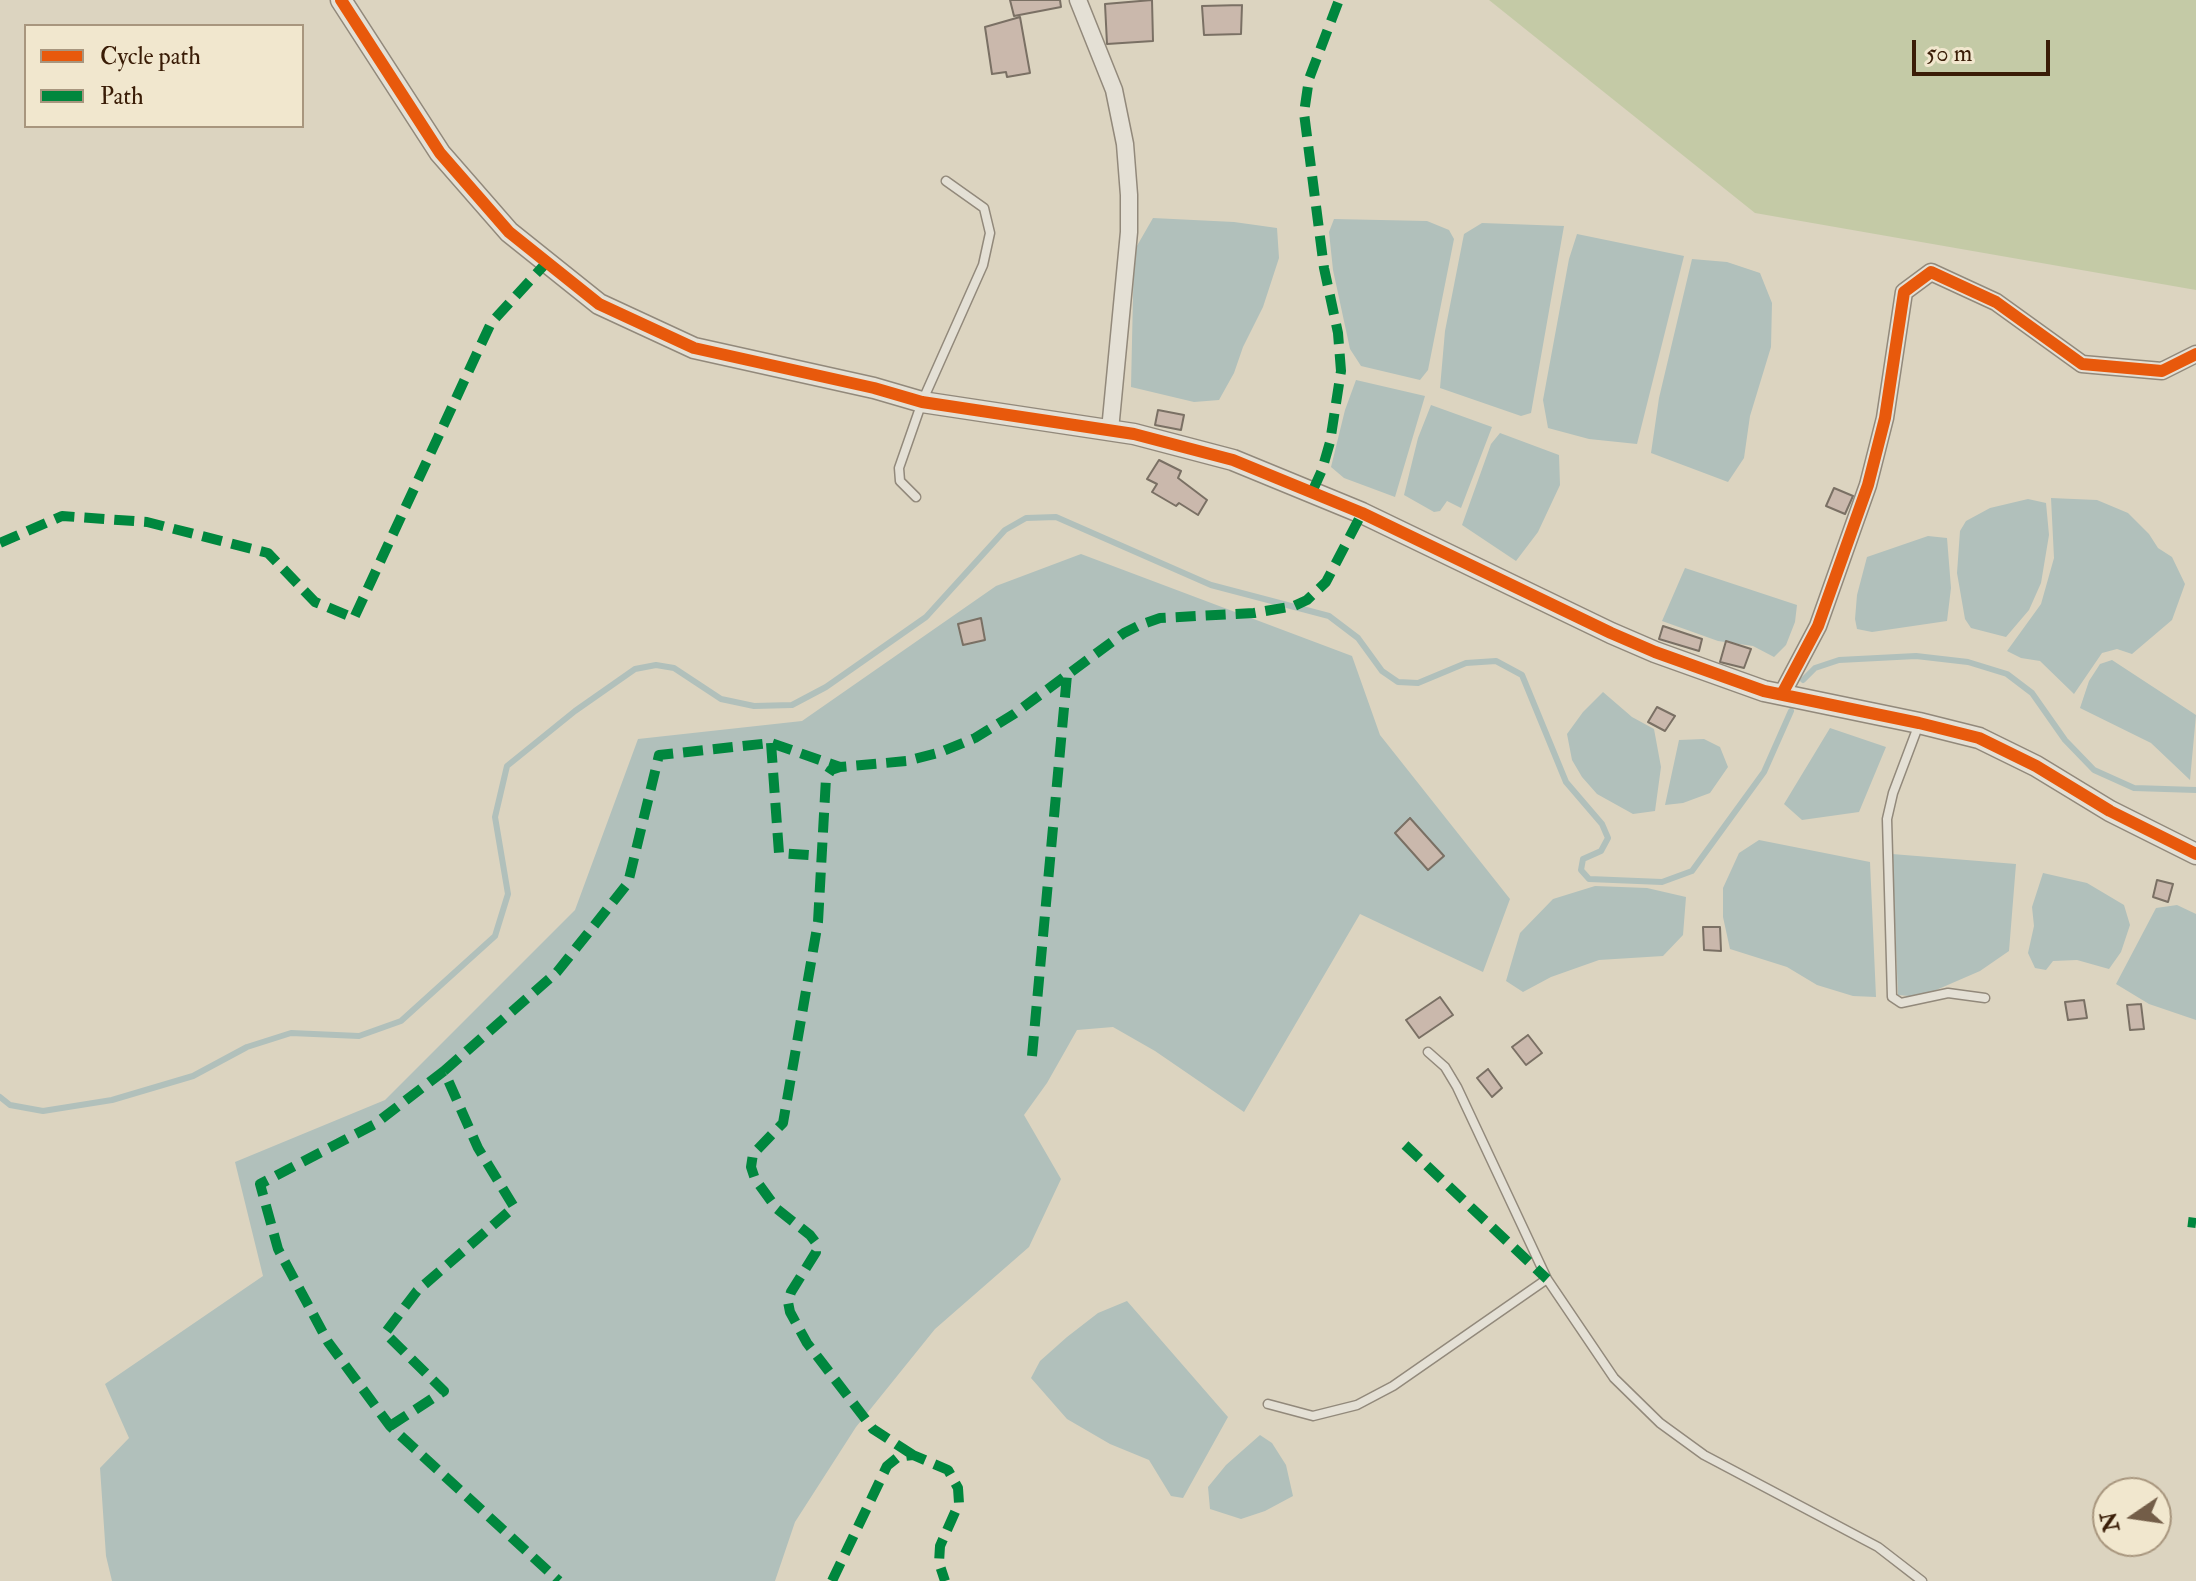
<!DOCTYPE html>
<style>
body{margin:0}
#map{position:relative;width:2196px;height:1581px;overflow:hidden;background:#dcd4c0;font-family:"IM FELL Double Pica",serif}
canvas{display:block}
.legend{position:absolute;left:24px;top:24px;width:280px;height:104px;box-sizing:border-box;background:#f1e7ce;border:2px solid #a8967e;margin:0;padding:10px 14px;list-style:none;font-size:24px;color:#3a1d07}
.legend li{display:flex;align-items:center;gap:16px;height:40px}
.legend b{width:40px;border:2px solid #a8967e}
.north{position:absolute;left:2092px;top:1477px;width:80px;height:80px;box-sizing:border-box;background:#f1e7ce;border:2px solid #a8967e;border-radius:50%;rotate:257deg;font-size:22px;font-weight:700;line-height:32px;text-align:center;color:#3a1d07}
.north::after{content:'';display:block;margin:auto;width:28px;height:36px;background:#735d48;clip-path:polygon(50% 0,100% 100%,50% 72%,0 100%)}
.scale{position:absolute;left:1912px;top:40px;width:138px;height:36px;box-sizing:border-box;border:4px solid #3a1d07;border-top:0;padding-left:10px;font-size:24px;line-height:28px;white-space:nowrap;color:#3a1d07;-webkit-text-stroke:6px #f1e7ce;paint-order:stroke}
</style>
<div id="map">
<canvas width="2196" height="1581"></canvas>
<ul class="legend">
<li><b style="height:10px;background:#e8590c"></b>Cycle path</li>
<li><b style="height:10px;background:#00873e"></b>Path</li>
</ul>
<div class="north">N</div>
<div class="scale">50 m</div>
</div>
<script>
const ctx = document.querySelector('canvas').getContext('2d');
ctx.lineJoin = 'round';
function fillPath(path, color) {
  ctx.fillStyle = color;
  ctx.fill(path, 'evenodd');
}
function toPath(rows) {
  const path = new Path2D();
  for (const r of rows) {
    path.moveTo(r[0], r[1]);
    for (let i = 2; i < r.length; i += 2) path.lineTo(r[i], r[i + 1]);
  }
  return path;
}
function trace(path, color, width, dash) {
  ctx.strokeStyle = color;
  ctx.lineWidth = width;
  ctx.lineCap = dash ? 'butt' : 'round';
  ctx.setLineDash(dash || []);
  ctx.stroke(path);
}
fillPath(toPath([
 [1489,0,2196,0,2196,290,1755,213]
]), '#c4caa6');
fillPath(toPath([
 [1153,218,1234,222,1277,228,1279,258,1263,307,1243,347,1234,373,1219,400,1194,402,1131,387,1134,251],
 [1334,219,1427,221,1449,230,1454,239,1428,370,1420,380,1361,366,1350,349,1333,270,1329,232],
 [1482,223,1564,226,1531,413,1521,416,1440,388,1445,331,1464,234],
 [1577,234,1684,256,1637,444,1589,439,1548,428,1543,400,1569,259],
 [1692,259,1727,262,1760,273,1772,303,1771,347,1750,416,1744,458,1728,482,1651,453,1659,398],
 [1356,380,1425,396,1395,497,1344,478,1331,467,1345,410],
 [1431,405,1492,427,1461,508,1447,501,1440,511,1434,512,1404,495,1418,438],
 [1500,433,1559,455,1560,485,1538,532,1516,561,1462,525,1491,444],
 [2051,498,2097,500,2128,513,2149,534,2158,548,2172,557,2185,584,2172,620,2132,654,2117,649,2102,653,2074,694,2040,661,2021,658,2007,651,2041,604,2054,558],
 [2028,499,2046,503,2049,535,2041,583,2029,610,2006,637,1971,628,1965,619,1957,573,1960,531,1966,521,1990,508],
 [1928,536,1947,538,1951,588,1947,621,1872,632,1857,629,1855,619,1857,595,1867,557],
 [1081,554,1352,656,1380,735,1510,899,1483,972,1360,914,1244,1112,1155,1051,1113,1027,1077,1030,1047,1083,1024,1115,1061,1179,1029,1247,935,1329,856,1427,795,1522,775,1581,112,1581,106,1556,100,1468,129,1438,105,1384,263,1276,235,1162,385,1100,575,910,638,739,802,721,996,586],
 [1685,568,1797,605,1795,622,1786,645,1774,657,1753,646,1718,641,1662,621],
 [2112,660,2196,715,2190,780,2151,743,2080,708,2089,681,2100,664],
 [1603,692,1632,717,1654,729,1661,767,1655,811,1633,814,1597,794,1582,777,1572,760,1567,734,1583,712],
 [1830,728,1886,747,1859,812,1802,820,1784,804],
 [1704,739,1720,747,1728,767,1710,793,1683,803,1665,805,1679,740],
 [1759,840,1870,862,1876,997,1853,996,1817,985,1787,967,1730,949,1723,917,1723,888,1739,853],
 [1892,854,2016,864,2009,951,1980,971,1920,997,1898,995],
 [2043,873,2087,883,2124,905,2130,925,2121,952,2109,969,2077,960,2053,961,2046,970,2035,968,2028,953,2034,926,2032,907],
 [1595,886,1647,888,1686,897,1683,935,1663,956,1599,960,1551,977,1523,992,1506,981,1520,933,1553,899],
 [2177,905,2196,914,2196,1020,2149,1004,2116,984,2156,908],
 [1127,1301,1228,1417,1183,1498,1171,1496,1149,1460,1110,1444,1067,1419,1031,1378,1040,1361,1067,1337,1098,1313],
 [1260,1435,1272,1443,1286,1465,1293,1496,1265,1511,1241,1519,1210,1509,1208,1487,1226,1465]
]), '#b1c0bb');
trace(toPath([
 [1803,680,1815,668,1839,660,1916,656,1968,662,2007,674,2032,693,2065,740,2094,770,2134,788,2196,790],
 [0,1097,10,1105,43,1111,112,1100,193,1076,247,1047,291,1033,359,1036,401,1021,495,936,508,894,495,817,507,766,575,711,635,669,656,665,674,668,721,699,754,706,792,705,826,687,926,617,1005,530,1026,518,1056,517,1211,585,1329,616,1358,638,1382,671,1398,682,1418,683,1466,663,1496,661,1522,675,1566,782,1602,824,1608,838,1601,851,1583,859,1581,870,1589,879,1662,882,1692,871,1764,772,1791,711]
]), '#b1c0bb', 6);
const building = toPath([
 [1010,0,1060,0,1061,7,1014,16,1010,0],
 [1152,0,1153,41,1107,44,1105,4,1152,0],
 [1242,5,1241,34,1204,35,1202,6,1242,5],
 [1020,17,1030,73,1007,77,1006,72,992,74,985,27,1020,17],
 [1158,410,1184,415,1181,430,1155,425,1158,410],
 [1159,460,1181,471,1178,478,1207,500,1198,515,1179,503,1176,506,1152,492,1157,484,1147,479,1159,460],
 [1834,488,1853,496,1845,514,1826,506,1834,488],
 [981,618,985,640,963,645,958,624,981,618],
 [1663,626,1702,639,1699,651,1659,639,1663,626],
 [1726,641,1751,649,1744,668,1720,662,1726,641],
 [1657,707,1675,716,1665,731,1648,722,1657,707],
 [1410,818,1444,856,1428,870,1395,833,1410,818],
 [2157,880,2173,884,2168,902,2153,897,2157,880],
 [1703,927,1720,927,1721,951,1704,950,1703,927],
 [1440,997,1453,1015,1419,1038,1406,1020,1440,997],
 [2084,1000,2087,1018,2068,1020,2065,1002,2084,1000],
 [2141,1004,2144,1029,2130,1030,2127,1005,2141,1004],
 [1528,1035,1542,1053,1526,1065,1512,1047,1528,1035],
 [1488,1069,1502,1088,1492,1097,1477,1078,1488,1069]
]);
fillPath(building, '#cab8ac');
trace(building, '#7a7064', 2);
const service = toPath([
 [916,497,900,481,899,468,922,402,983,265,990,233,984,208,946,181],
 [1919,724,1893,793,1887,819,1892,997,1901,1003,1948,993,1985,998],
 [1428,1052,1445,1067,1457,1087,1547,1279,1614,1378,1660,1423,1704,1455,1878,1547,1922,1581],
 [1268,1404,1313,1416,1357,1405,1393,1386,1547,1279]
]);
const minor = toPath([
 [1078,0,1114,90,1125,144,1129,195,1129,232,1110,430],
 [1782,694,1818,626,1868,485,1885,418,1904,292,1931,272,1996,302,2082,364,2162,371,2196,354]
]);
const tertiary = toPath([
 [341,0,440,153,509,232,599,304,694,348,874,388,922,402,1134,434,1233,460,1362,513,1611,633,1655,652,1764,691,1919,723,1979,738,2036,766,2110,811,2196,854]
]);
trace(service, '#92897b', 11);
trace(minor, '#92897b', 19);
trace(tertiary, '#92897b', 23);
trace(service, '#e4e0d5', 8);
trace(minor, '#e4e0d5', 16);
trace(tertiary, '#e4e0d5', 20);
trace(toPath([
 [1313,490,1322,470,1330,442,1341,371,1338,333,1324,268,1304,113,1309,79,1339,0],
 [0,543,62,516,147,522,268,553,315,602,354,618,491,323,547,262],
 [771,743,779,853,822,856],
 [1032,1056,1067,675],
 [444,1071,557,972,628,883,659,755,771,743,840,767],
 [1405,1145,1547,1279],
 [2188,1222,2196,1223],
 [390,1426,444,1391,385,1333,417,1291,514,1207,478,1148,444,1071,375,1124,260,1184,278,1249,328,1342,390,1426,559,1581],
 [913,1455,873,1429,807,1343,790,1312,788,1302,791,1292,816,1252,816,1243,810,1235,777,1209,755,1179,751,1167,753,1154,783,1123,818,922,826,778,831,770,840,767,907,761,941,752,975,738,1014,714,1124,633,1140,625,1160,618,1254,613,1294,606,1307,600,1326,582,1362,513],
 [832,1581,887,1466,898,1457,913,1455,948,1470,958,1488,959,1503,940,1546,939,1563,945,1581]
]), '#00873e', 10, [20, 10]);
trace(toPath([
 [341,0,440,153,509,232,599,304,694,348,874,388,922,402,1134,434,1233,460,1362,513,1611,633,1655,652,1764,691,1919,723,1979,738,2036,766,2110,811,2196,854],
 [1782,694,1818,626,1868,485,1885,418,1904,292,1931,272,1996,302,2082,364,2162,371,2196,354]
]), '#e8590c', 12);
</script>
